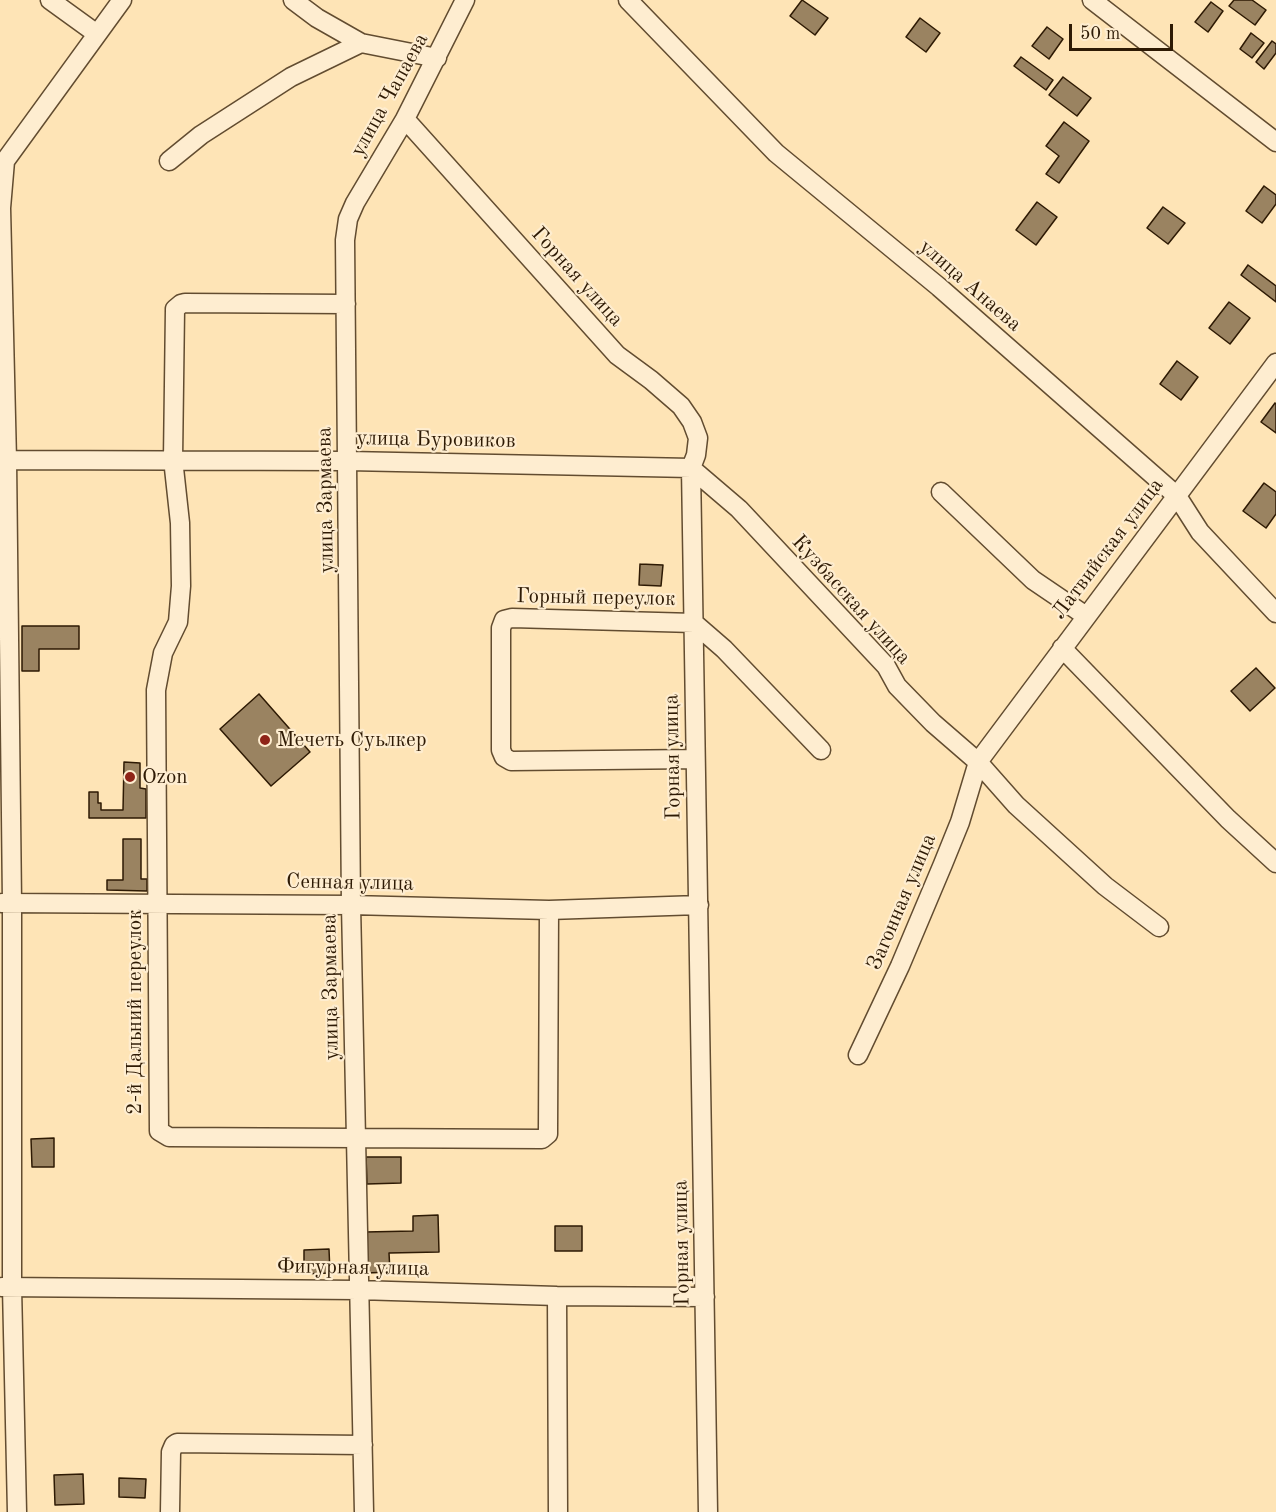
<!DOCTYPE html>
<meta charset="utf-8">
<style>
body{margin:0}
#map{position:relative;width:1276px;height:1512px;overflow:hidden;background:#fee4b6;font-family:"Old Standard TT",serif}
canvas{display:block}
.scale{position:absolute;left:1069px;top:24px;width:104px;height:27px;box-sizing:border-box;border:3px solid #2e1a04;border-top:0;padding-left:8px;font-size:18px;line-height:21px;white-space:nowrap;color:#2e1a04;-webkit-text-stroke:4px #feedd0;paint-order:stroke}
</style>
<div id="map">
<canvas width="1276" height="1512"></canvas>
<div class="scale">50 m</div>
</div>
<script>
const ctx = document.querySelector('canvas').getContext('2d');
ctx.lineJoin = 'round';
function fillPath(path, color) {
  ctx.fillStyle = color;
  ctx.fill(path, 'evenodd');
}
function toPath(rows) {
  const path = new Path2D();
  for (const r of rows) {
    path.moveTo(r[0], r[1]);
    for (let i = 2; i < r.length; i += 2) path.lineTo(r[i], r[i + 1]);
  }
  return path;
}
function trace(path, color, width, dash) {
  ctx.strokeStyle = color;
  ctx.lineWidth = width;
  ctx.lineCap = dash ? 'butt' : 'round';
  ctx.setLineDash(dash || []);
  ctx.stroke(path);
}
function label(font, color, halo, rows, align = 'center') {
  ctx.font = font + ' "Old Standard TT",serif';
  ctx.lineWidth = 4.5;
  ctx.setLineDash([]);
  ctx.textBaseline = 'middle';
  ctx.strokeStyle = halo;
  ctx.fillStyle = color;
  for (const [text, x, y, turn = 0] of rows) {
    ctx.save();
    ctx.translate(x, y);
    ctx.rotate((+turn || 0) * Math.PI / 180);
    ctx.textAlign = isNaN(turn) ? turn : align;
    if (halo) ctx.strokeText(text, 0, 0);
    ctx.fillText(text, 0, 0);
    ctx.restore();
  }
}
const building = toPath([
 [802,0,828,18,815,35,790,16,802,0],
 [1234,0,1252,0,1266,10,1255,25,1229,6,1234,0],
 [1211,2,1223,11,1208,32,1195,22,1211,2],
 [920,18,940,33,926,52,906,37,920,18],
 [1047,27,1063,39,1049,59,1032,46,1047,27],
 [1251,33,1264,43,1252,58,1240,49,1251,33],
 [1272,41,1276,44,1276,53,1264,69,1256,62,1272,41],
 [1021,57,1053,80,1046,90,1014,66,1021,57],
 [1063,77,1091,98,1077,116,1049,95,1063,77],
 [1064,122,1089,141,1059,183,1046,174,1059,156,1046,146,1064,122],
 [1264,186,1276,195,1276,204,1262,223,1246,211,1264,186],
 [1037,202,1057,217,1036,245,1016,230,1037,202],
 [1163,207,1185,223,1168,244,1147,228,1163,207],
 [1248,265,1276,286,1276,302,1241,275,1248,265],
 [1229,302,1250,318,1230,344,1209,328,1229,302],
 [1177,361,1198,377,1181,400,1160,384,1177,361],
 [1275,403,1276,404,1276,433,1261,422,1275,403],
 [1264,483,1276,492,1276,514,1266,528,1243,511,1264,483],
 [640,564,663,565,661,586,639,585,640,564],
 [22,626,79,626,79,649,39,649,39,671,22,671,22,626],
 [1256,668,1275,688,1250,711,1231,691,1256,668],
 [259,694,310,752,271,786,220,729,259,694],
 [124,762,140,763,140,788,146,789,146,818,89,818,89,792,98,792,98,803,101,803,101,810,123,810,124,762],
 [123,839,141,839,141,879,147,879,147,891,107,890,107,880,123,880,123,839],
 [54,1138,54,1167,32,1167,31,1139,54,1138],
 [366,1157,401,1157,401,1183,367,1184,366,1157],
 [438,1215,439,1252,389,1253,390,1272,367,1273,365,1232,413,1231,413,1216,438,1215],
 [555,1226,582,1226,582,1251,555,1251,555,1226],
 [329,1249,330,1273,304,1274,304,1250,329,1249],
 [83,1474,84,1504,55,1505,54,1475,83,1474],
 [119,1478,146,1479,145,1498,119,1497,119,1478]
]);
fillPath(building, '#9a8361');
trace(building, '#2e1a04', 1.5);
const minor = toPath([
 [50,0,97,34],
 [293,0,317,18,361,43,437,58],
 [628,0,776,153,939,287,1177,496,1200,532,1276,613],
 [1092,0,1276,142],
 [405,119,617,355,651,380,681,406,692,422,698,438,696,455,691,468,708,1512],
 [169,161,201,135,291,77,361,43],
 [346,304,185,303,181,304,175,309,173,459,180,523,181,586,178,622,163,653,156,690,159,1131,169,1137,542,1139,548,1134,548,1130,549,910],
 [0,460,348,461,691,468,739,509,886,666,897,686,933,723,978,762,1016,805,1105,886,1159,927],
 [941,492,1033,580,1086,616],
 [1062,648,1228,819,1276,863],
 [695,759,511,761,504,757,501,750,501,628,504,620,512,618,694,623,724,649,821,750],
 [2,903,351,905,549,910,699,905],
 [858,1055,900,966,943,864,960,822,978,762,1276,363],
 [2,1287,358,1290,557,1296,705,1297],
 [557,1296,558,1512],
 [17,1512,12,1287,12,903,7,460,1,208,5,161,122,0],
 [170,1512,171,1452,174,1445,177,1443,363,1445],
 [364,1512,351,905,345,240,348,219,355,203,405,119,465,0]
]);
trace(minor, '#624c30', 21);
trace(minor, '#feedd0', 18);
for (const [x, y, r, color] of [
 [265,740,6,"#8f2418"],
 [130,777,6,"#8f2418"]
]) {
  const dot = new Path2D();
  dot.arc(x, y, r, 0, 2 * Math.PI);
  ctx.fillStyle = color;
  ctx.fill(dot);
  trace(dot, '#feedd0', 2);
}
label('21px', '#2e1a04', '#feedd0', [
 ["улица Чапаева",390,95,-61],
 ["Горная улица",577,277,48],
 ["улица Анаева",970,286,41],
 ["улица Буровиков",436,440,1],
 ["улица Зармаева",326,500,-91],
 ["Латвийская улица",1108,549,-53],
 ["Горный переулок",596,598,1],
 ["Кузбасская улица",851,600,48],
 ["Горная улица",673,757,-91],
 ["Сенная улица",350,883,1],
 ["Загонная улица",902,902,-67],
 ["улица Зармаева",331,987,-91],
 ["2-й Дальний переулок",135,1012,-90],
 ["Горная улица",682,1243,-91],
 ["Фигурная улица",353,1268,1]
]);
label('21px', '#2e1a04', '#feedd0', [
 ["Мечеть Суьлкер",277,740],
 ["Ozon",142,777]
], 'left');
</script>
